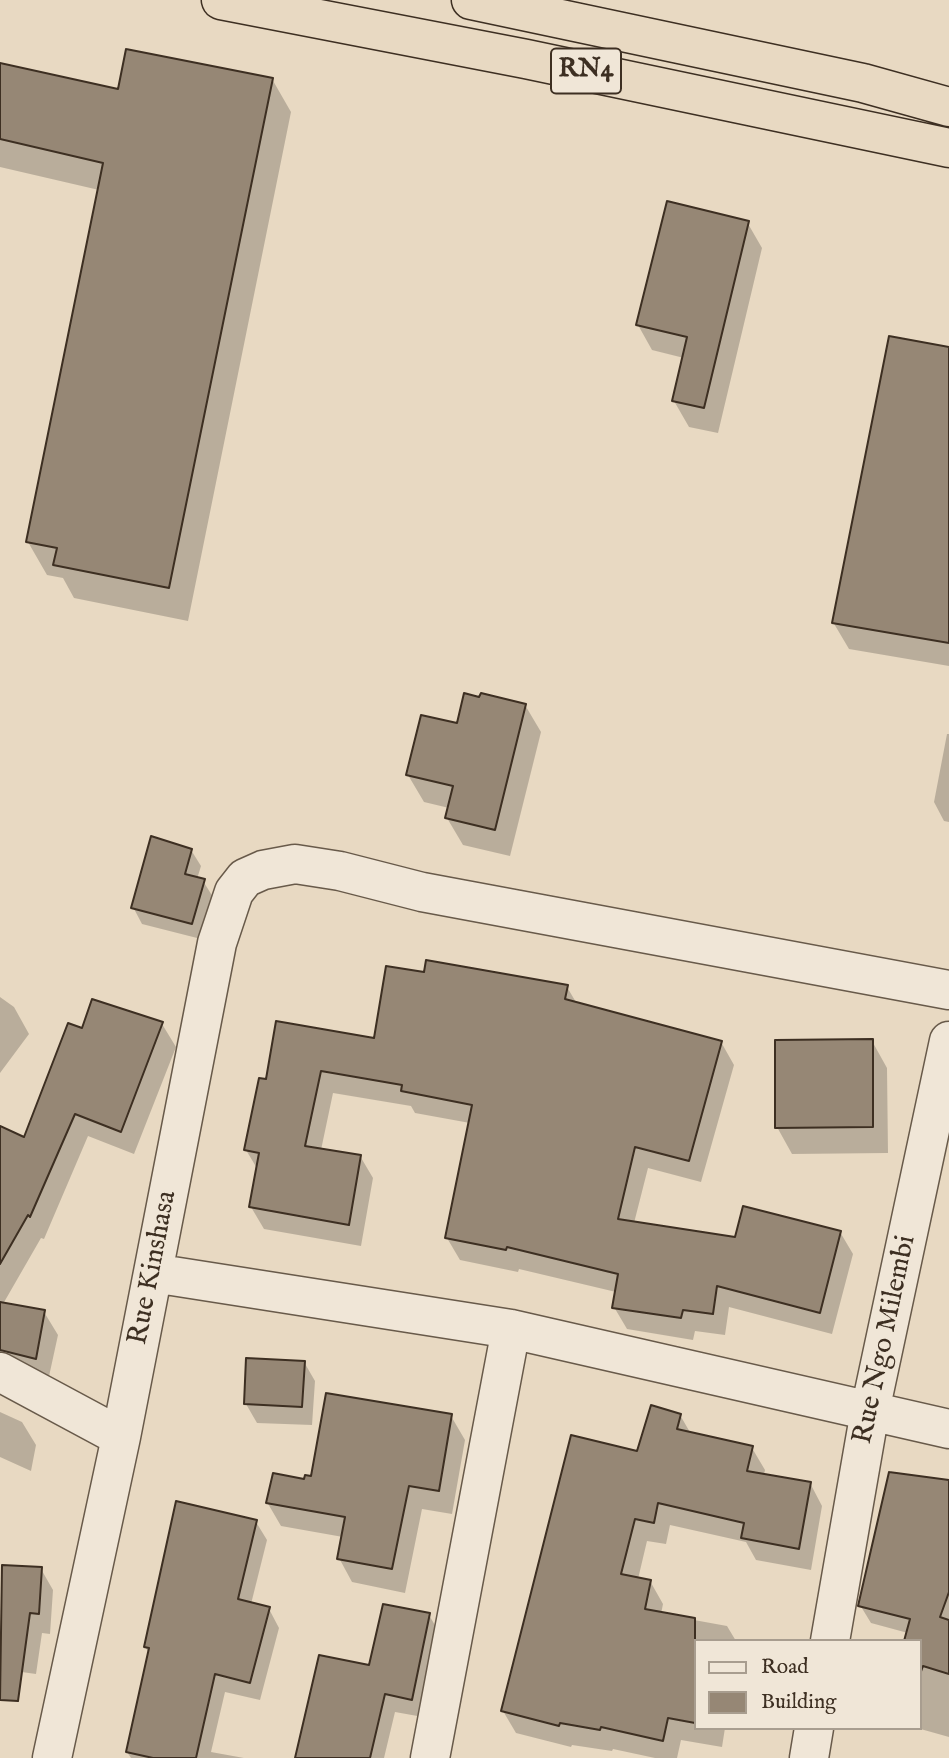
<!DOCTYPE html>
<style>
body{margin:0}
#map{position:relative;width:949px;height:1758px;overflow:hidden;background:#e8d9c2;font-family:"IM FELL English",serif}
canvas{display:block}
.legend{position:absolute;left:694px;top:1639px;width:228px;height:91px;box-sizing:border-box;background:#f0e6d7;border:2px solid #a89d8f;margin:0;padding:9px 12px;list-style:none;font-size:21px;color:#3d2f22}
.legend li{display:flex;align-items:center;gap:14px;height:35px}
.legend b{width:35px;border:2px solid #a89d8f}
</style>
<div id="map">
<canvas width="949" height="1758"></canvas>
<ul class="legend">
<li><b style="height:9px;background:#f0e6d7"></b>Road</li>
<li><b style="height:19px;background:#968775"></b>Building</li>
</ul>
</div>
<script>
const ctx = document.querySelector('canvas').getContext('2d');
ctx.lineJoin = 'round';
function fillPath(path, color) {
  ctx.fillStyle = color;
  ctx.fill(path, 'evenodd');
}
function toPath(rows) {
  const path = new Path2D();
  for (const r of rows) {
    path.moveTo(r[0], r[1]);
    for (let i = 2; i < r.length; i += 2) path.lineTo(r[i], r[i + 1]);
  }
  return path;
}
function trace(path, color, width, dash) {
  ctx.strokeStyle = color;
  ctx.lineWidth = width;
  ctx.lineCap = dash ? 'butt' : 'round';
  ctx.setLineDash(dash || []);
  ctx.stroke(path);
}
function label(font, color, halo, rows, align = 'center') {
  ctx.font = font + ' "IM FELL English",serif';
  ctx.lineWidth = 6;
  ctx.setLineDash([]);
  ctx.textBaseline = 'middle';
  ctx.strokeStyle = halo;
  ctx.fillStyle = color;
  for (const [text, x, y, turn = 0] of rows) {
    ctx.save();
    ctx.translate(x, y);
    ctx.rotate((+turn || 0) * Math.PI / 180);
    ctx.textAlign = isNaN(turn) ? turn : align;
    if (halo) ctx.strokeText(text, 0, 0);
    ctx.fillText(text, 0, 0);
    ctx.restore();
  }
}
fillPath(toPath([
 [0,65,119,91,272,79,291,112,188,621,74,598,63,578,47,575,28,542,99,190,0,167],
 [747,222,762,248,718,433,689,427,674,401,684,358,652,350,638,325],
 [949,349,949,666,849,649,833,622],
 [525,705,541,732,510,856,463,845,447,818,449,808,424,802,408,775,459,726],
 [947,734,949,734,949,822,944,821,934,802],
 [191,850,201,866,197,879,203,881,213,897,201,939,142,924,133,907],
 [567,987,577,1004,721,1042,734,1065,701,1182,648,1168,634,1223,736,1239,840,1232,853,1254,832,1334,729,1307,725,1335,695,1331,693,1340,627,1329,614,1307,616,1292,519,1269,518,1272,460,1260,447,1238,470,1123,415,1113,411,1106,333,1093,321,1150,360,1156,373,1178,361,1246,264,1229,251,1207,258,1170,246,1150,267,1081,376,1040],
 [0,997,14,1007,29,1034,0,1073],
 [162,1024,176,1047,134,1154,88,1136,44,1239,41,1238,3,1304,44,1312,58,1335,48,1381,0,1359,0,1133,25,1139,83,1030],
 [872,1041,887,1068,888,1153,792,1154,777,1127],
 [304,1362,315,1381,312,1425,257,1423,246,1404],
 [0,1412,22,1422,36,1445,31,1471,0,1457],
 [680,1415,691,1434,752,1448,765,1470,764,1475,810,1483,822,1506,811,1570,756,1560,746,1542,670,1525,666,1544,647,1541,638,1579,650,1581,663,1604,661,1614,727,1626,736,1641,695,1641,695,1728,725,1728,722,1747,681,1740,677,1758,655,1758,613,1749,612,1751,572,1745,571,1747,516,1733,503,1711,638,1453],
 [451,1416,465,1440,452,1514,422,1509,405,1593,352,1582,339,1558,343,1537,281,1526,267,1502,306,1482],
 [949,1482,949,1737,917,1728,919,1641,908,1633,871,1623,860,1605],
 [256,1522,267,1540,251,1604,269,1609,279,1628,260,1700,225,1692,211,1752,244,1758,131,1758,127,1752,150,1654,145,1647],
 [4,1567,41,1569,53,1590,50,1634,42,1633,36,1674,0,1669],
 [429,1615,440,1634,423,1717,395,1712,384,1758,315,1758,371,1667]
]), '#0003');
const building = toPath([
 [126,49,273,78,169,588,53,565,57,548,26,542,103,163,0,139,0,63,118,89,126,49],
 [667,201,749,221,704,408,672,401,687,337,636,325,667,201],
 [889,336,949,347,949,643,832,623,889,336],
 [464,693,479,697,481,693,526,704,495,830,445,818,453,786,406,775,421,715,457,723,464,693],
 [151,836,192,849,185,874,205,879,192,924,131,908,151,836],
 [426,960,568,985,565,999,722,1041,689,1161,635,1147,618,1219,735,1237,743,1206,841,1231,820,1313,717,1286,713,1314,683,1310,681,1318,612,1308,618,1274,507,1247,506,1250,445,1238,472,1105,401,1091,402,1085,321,1071,305,1146,361,1155,349,1225,249,1207,259,1153,244,1150,259,1078,266,1079,276,1021,374,1038,386,966,424,972,426,960],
 [92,999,163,1022,121,1132,75,1114,30,1217,28,1215,0,1264,0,1126,24,1137,68,1023,82,1028,92,999],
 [873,1039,873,1127,775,1128,775,1040,873,1039],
 [0,1302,45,1310,36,1359,0,1350,0,1302],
 [246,1358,305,1361,302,1407,244,1404,246,1358],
 [326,1393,452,1414,439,1491,409,1486,392,1569,337,1559,345,1517,266,1503,273,1473,304,1479,305,1475,311,1476,326,1393],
 [651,1405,681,1414,677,1429,753,1446,747,1471,811,1482,799,1549,741,1538,744,1523,658,1503,654,1523,635,1519,621,1574,651,1580,645,1609,695,1618,695,1723,668,1718,663,1741,601,1727,600,1730,560,1723,559,1726,501,1711,571,1435,637,1451,651,1405],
 [889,1472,949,1480,949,1592,940,1617,949,1620,949,1674,923,1666,919,1677,919,1641,904,1641,910,1619,858,1606,889,1472],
 [176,1501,257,1520,238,1599,270,1607,250,1683,215,1674,196,1758,153,1758,126,1752,149,1648,144,1647,176,1501],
 [2,1565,42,1567,39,1614,30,1613,18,1701,0,1700,2,1565],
 [383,1604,430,1613,412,1700,385,1694,370,1758,295,1758,319,1655,369,1665,383,1604]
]);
fillPath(building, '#968775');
trace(building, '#3d2f22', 2);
const minor = toPath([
 [153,1273,511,1329,949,1429],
 [0,1372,121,1437],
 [830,1641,870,1411,949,1041],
 [52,1758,121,1437,217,943,234,892,245,878,263,870,295,864,340,871,422,892,949,990],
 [430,1758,511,1329],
 [809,1758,814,1728]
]);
const highway = toPath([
 [221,0,526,59,949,148],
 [471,0,863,83,949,107]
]);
trace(minor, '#685a4a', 41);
trace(highway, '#3d2f22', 41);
trace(minor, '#f0e6d7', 38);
trace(highway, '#e8d9c2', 38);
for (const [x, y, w] of [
 [586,71,70]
]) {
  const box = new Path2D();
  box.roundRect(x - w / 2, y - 22.5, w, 45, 5);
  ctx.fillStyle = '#f0e6d7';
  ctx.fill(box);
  trace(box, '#3d2f22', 2);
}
label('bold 26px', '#3d2f22', null, [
 ["RN4",586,71]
]);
label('28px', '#3d2f22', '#f0e6d7', [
 ["Rue Kinshasa",154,1268,-79],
 ["Rue Ngo Milembi",886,1340,-78]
]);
</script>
